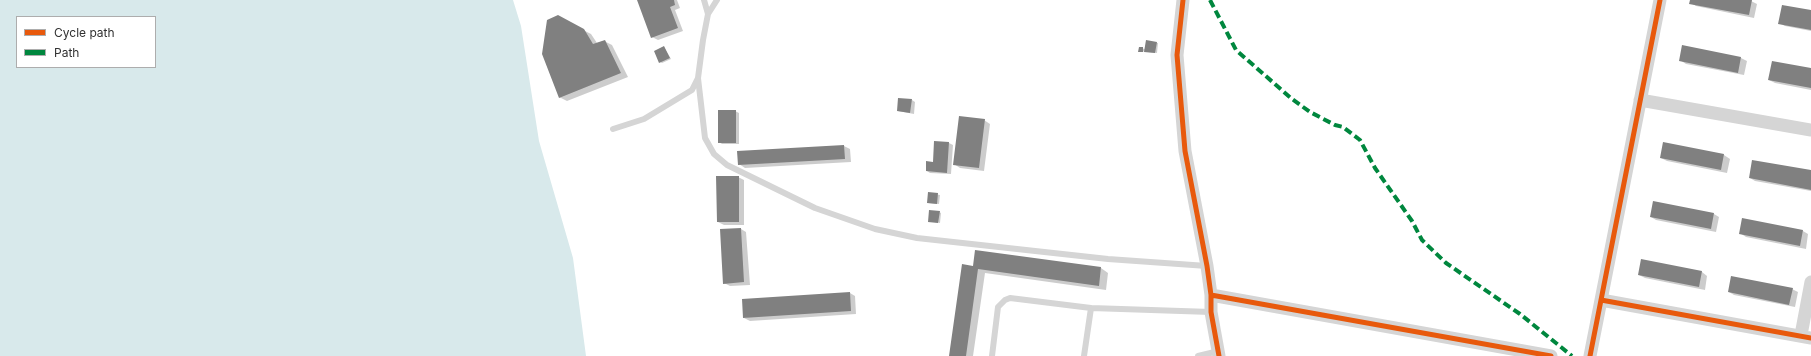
<!DOCTYPE html>
<style>
body{margin:0}
#map{position:relative;width:1811px;height:356px;overflow:hidden;background:#fff;font-family:Inter,sans-serif}
canvas{display:block}
.legend{position:absolute;left:16px;top:16px;width:140px;height:52px;box-sizing:border-box;background:#fff;border:1px solid #adadad;margin:0;padding:5px 7px;list-style:none;font-size:12px;color:#313131}
.legend li{display:flex;align-items:center;gap:8px;height:20px}
.legend b{width:20px;border:1px solid #adadad}
</style>
<div id="map">
<canvas width="1811" height="356"></canvas>
<ul class="legend">
<li><b style="height:5px;background:#e8590c"></b>Cycle path</li>
<li><b style="height:5px;background:#00873e"></b>Path</li>
</ul>
</div>
<script>
const ctx = document.querySelector('canvas').getContext('2d');
ctx.lineJoin = 'round';
function fillPath(path, color) {
  ctx.fillStyle = color;
  ctx.fill(path, 'evenodd');
}
function toPath(rows) {
  const path = new Path2D();
  for (const r of rows) {
    path.moveTo(r[0], r[1]);
    for (let i = 2; i < r.length; i += 2) path.lineTo(r[i], r[i + 1]);
  }
  return path;
}
function trace(path, color, width, dash) {
  ctx.strokeStyle = color;
  ctx.lineWidth = width;
  ctx.lineCap = dash ? 'butt' : 'round';
  ctx.setLineDash(dash || []);
  ctx.stroke(path);
}
fillPath(toPath([
 [0,0,513,0,521,26,539,141,573,258,586,356,0,356],
 [17,17,155,17,155,67,17,67]
]), '#d8e9eb');
fillPath(toPath([
 [638,0,677,0,680,8,675,10,683,31,658,40,652,37],
 [1691,0,1749,0,1757,4,1754,18,1696,6,1691,3],
 [1811,11,1811,31,1785,26,1779,23],
 [583,30,591,34,597,43,604,41,612,45,628,77,567,101,559,97],
 [1156,43,1158,43,1157,53,1139,51,1140,48,1145,49],
 [1683,46,1741,58,1747,61,1744,75,1686,64,1680,60],
 [664,47,671,59,662,63,660,62],
 [1811,69,1811,90,1775,83,1769,80],
 [912,100,915,102,914,114,898,111],
 [735,111,739,113,739,144,722,144,719,142],
 [984,120,990,124,984,171,960,168,954,164],
 [935,142,949,143,953,145,951,174,930,173,927,171,934,163],
 [1664,143,1724,155,1730,159,1727,173,1667,161,1661,158],
 [844,146,850,149,851,162,745,168,739,164,738,152],
 [1811,171,1811,191,1755,181,1750,178],
 [738,177,744,180,744,225,724,225,718,222],
 [929,193,940,195,939,204,928,203],
 [939,212,941,213,940,223,929,221],
 [1714,214,1719,217,1716,232,1656,220,1651,217],
 [1743,219,1803,231,1808,234,1806,249,1746,237,1740,233],
 [741,229,746,232,750,285,730,286,724,283],
 [1642,260,1702,272,1707,276,1705,290,1645,278,1639,275],
 [974,267,1101,268,1108,273,1106,290,985,273,973,356,950,356],
 [1792,289,1798,292,1795,307,1734,295,1729,292],
 [850,293,855,296,856,314,750,321,744,318]
]), '#0003');
fillPath(toPath([
 [637,0,674,0,675,5,670,7,678,28,651,38],
 [1690,0,1752,0,1749,15,1689,4],
 [1782,5,1811,10,1811,30,1778,24],
 [558,15,584,29,593,44,605,40,621,73,559,98,542,54,547,20],
 [1146,40,1157,42,1155,53,1144,52],
 [1682,45,1741,57,1738,73,1679,61],
 [664,46,670,58,659,63,654,51],
 [1139,47,1143,47,1143,52,1138,52],
 [1772,61,1811,68,1811,88,1768,80],
 [898,98,912,99,910,113,897,111],
 [718,110,736,110,736,143,718,143],
 [959,116,985,119,979,168,953,165],
 [934,141,949,142,947,173,926,171,926,161,933,162],
 [1663,142,1724,154,1721,170,1660,158],
 [844,145,845,159,738,165,737,151],
 [1752,160,1811,170,1811,190,1749,178],
 [716,176,739,176,739,222,717,222],
 [928,192,938,193,937,204,927,203],
 [1653,201,1714,213,1711,229,1650,217],
 [929,210,940,211,938,223,928,222],
 [1742,218,1803,230,1800,246,1739,234],
 [741,228,744,282,723,284,720,229],
 [975,250,1101,267,1099,286,978,269,966,356,949,356,962,264,973,266],
 [1641,259,1702,271,1699,287,1638,275],
 [1731,276,1793,288,1789,305,1728,292],
 [850,292,851,311,743,318,742,299]
]), '#808080');
trace(toPath([
 [704,0,708,14],
 [698,78,705,138,714,154,727,165,815,208,875,229,917,238,1108,259,1207,266],
 [613,129,644,119,692,90,698,78,703,40,708,14,717,0],
 [992,356,998,307,1005,300,1010,298,1091,308,1211,312],
 [1084,356,1091,308],
 [1198,356,1219,351]
]), '#d5d5d5', 6);
trace(toPath([
 [1183,0,1177,55,1185,151,1207,266,1211,295,1211,312,1219,356],
 [1640,100,1811,130],
 [1211,295,1551,356],
 [1601,300,1811,338],
 [1801,335,1811,282],
 [1590,356,1660,0]
]), '#d5d5d5', 13);
trace(toPath([
 [1210,0,1236,50,1292,99,1310,112,1335,125,1343,127,1360,140,1375,168,1412,221,1422,240,1446,263,1520,314,1572,356]
]), '#00873e', 4, [8, 4]);
trace(toPath([
 [1183,0,1177,55,1185,151,1207,266,1211,295,1211,312,1219,356],
 [1211,295,1551,356],
 [1601,300,1811,338],
 [1590,356,1660,0]
]), '#e8590c', 5);
</script>
